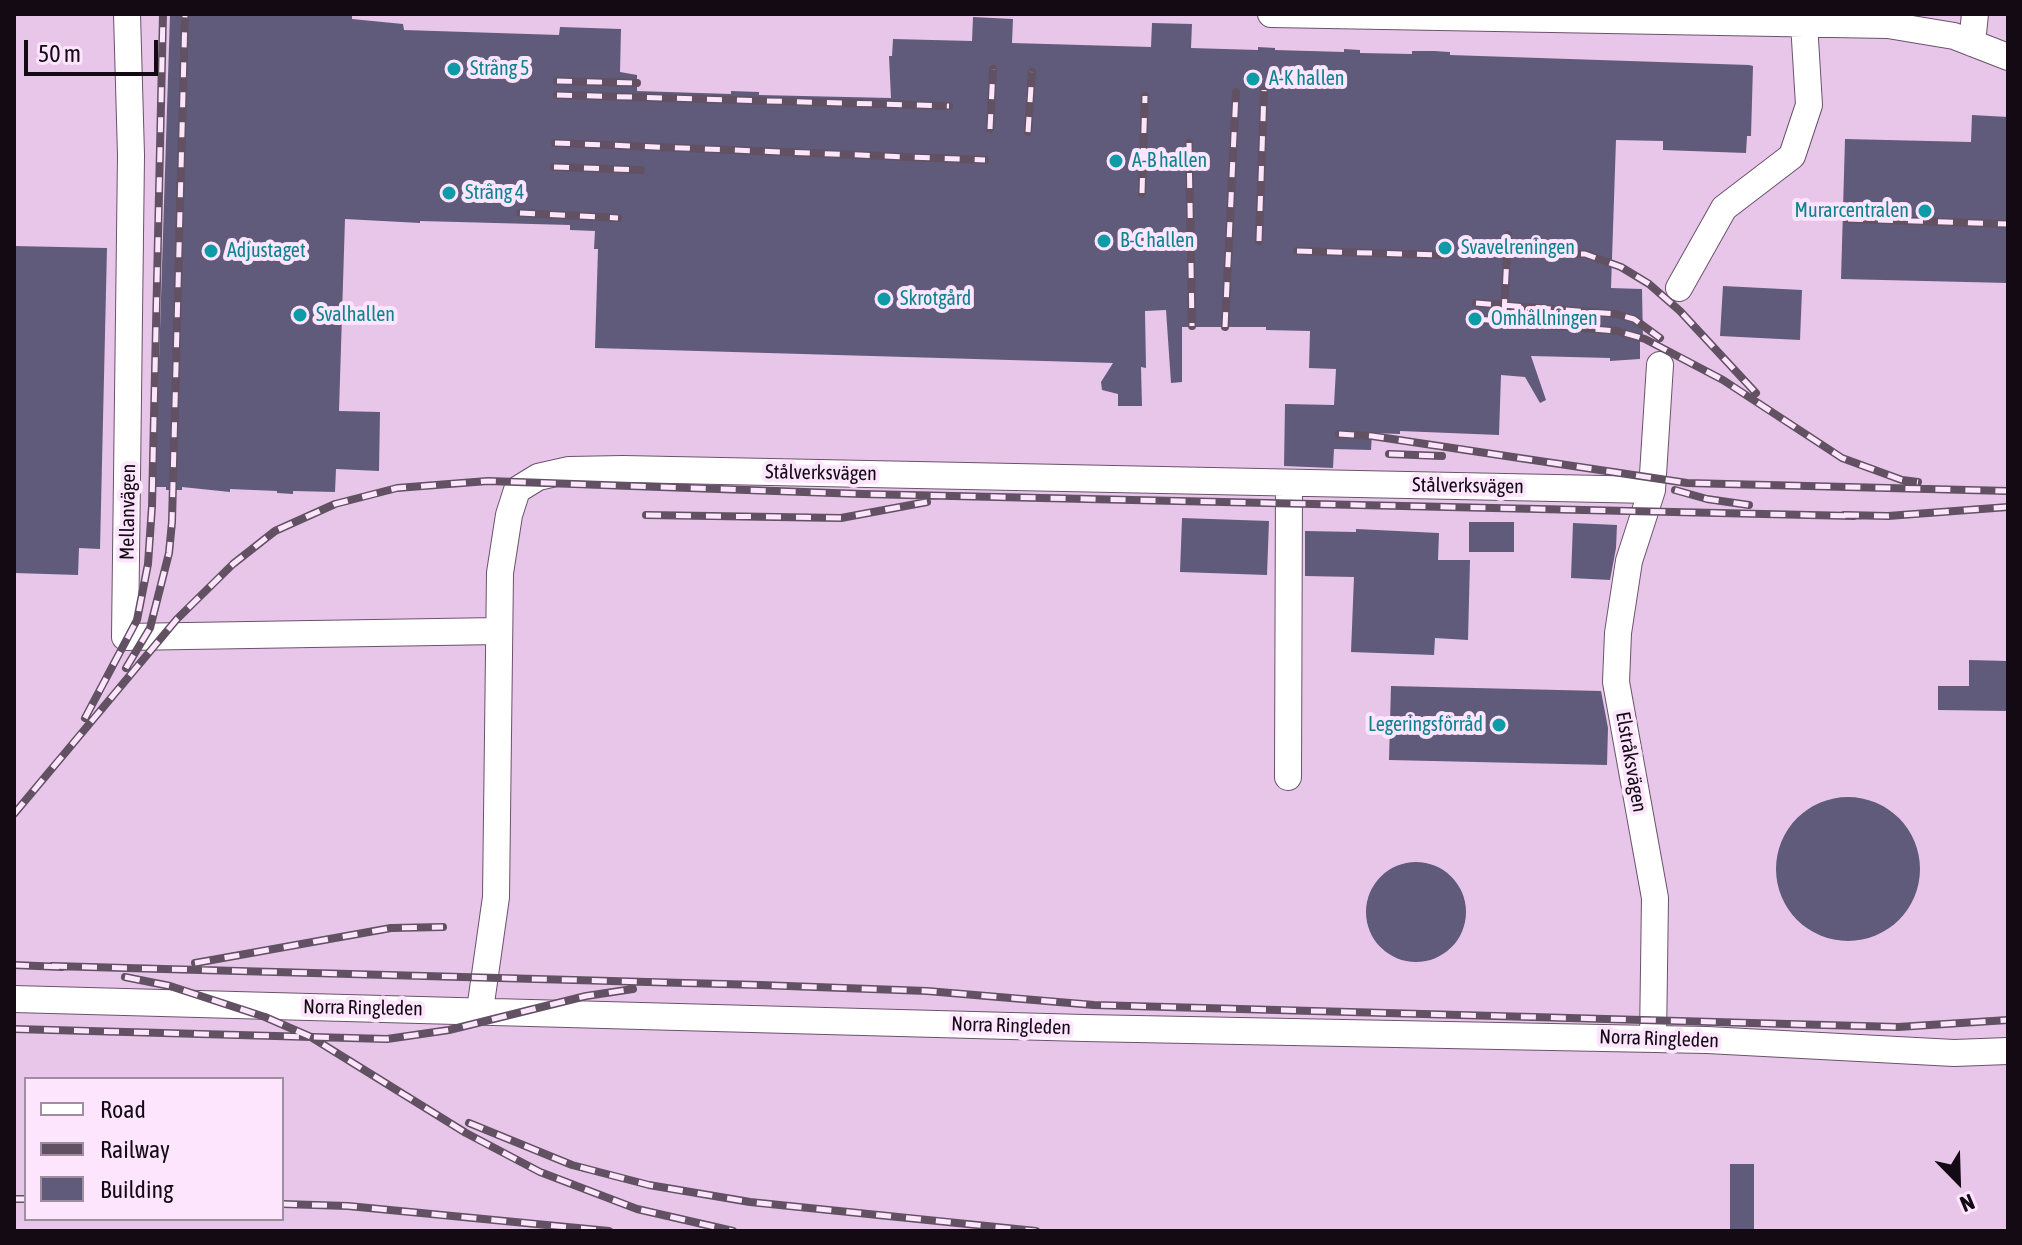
<!DOCTYPE html>
<meta charset="utf-8">
<style>
body{margin:0}
#map{position:relative;width:2022px;height:1245px;overflow:hidden;background:#f3d6f4;font-family:"Asap Condensed",sans-serif}
canvas{display:block}
.frame{position:absolute;inset:0;border:16px solid #130a14;pointer-events:none}
.legend{position:absolute;left:24px;top:1077px;width:260px;height:144px;box-sizing:border-box;background:#fde6fd;border:2px solid #9f8ea0;margin:0;padding:10px 14px;list-style:none;font-size:24px;color:#130a14}
.legend li{display:flex;align-items:center;gap:16px;height:40px}
.legend b{width:40px;border:2px solid #9f8ea0}
.north{position:absolute;left:1918px;top:1141px;width:80px;height:80px;-webkit-text-stroke:6px #fde6fd;paint-order:stroke;rotate:157deg;font-size:22px;font-weight:700;line-height:32px;text-align:center;color:#130a14}
.north::after{content:'';display:block;margin:auto;width:28px;height:36px;background:#130a14;clip-path:polygon(50% 0,100% 100%,50% 72%,0 100%)}
.scale{position:absolute;left:24px;top:40px;width:134px;height:36px;box-sizing:border-box;border:4px solid #130a14;border-top:0;padding-left:10px;font-size:24px;line-height:28px;white-space:nowrap;color:#130a14;-webkit-text-stroke:6px #fde6fd;paint-order:stroke}
</style>
<div id="map">
<canvas width="2022" height="1245"></canvas>
<div class="frame"></div>
<ul class="legend">
<li><b style="height:10px;background:#fff"></b>Road</li>
<li><b style="height:10px;background:#615162"></b>Railway</li>
<li><b style="height:22px;background:#615b7b"></b>Building</li>
</ul>
<div class="north">N</div>
<div class="scale">50 m</div>
</div>
<script>
const ctx = document.querySelector('canvas').getContext('2d');
ctx.lineJoin = 'round';
function fillPath(path, color) {
  ctx.fillStyle = color;
  ctx.fill(path, 'evenodd');
}
function toPath(rows) {
  const path = new Path2D();
  for (const r of rows) {
    if (r.length === 3) {
      path.moveTo(r[0] + r[2], r[1]);
      path.arc(r[0], r[1], r[2], 0, 2 * Math.PI);
      continue;
    }
    path.moveTo(r[0], r[1]);
    for (let i = 2; i < r.length; i += 2) path.lineTo(r[i], r[i + 1]);
  }
  return path;
}
function trace(path, color, width, dash) {
  ctx.strokeStyle = color;
  ctx.lineWidth = width;
  ctx.lineCap = dash ? 'butt' : 'round';
  ctx.setLineDash(dash || []);
  ctx.stroke(path);
}
function label(font, color, halo, rows, align = 'center') {
  ctx.font = font + ' "Asap Condensed",sans-serif';
  ctx.lineWidth = 8;
  ctx.setLineDash([]);
  ctx.textBaseline = 'middle';
  ctx.strokeStyle = halo;
  ctx.fillStyle = color;
  for (const [text, x, y, turn = 0] of rows) {
    ctx.save();
    ctx.translate(x, y);
    ctx.rotate((+turn || 0) * Math.PI / 180);
    ctx.textAlign = isNaN(turn) ? turn : align;
    if (halo) ctx.strokeText(text, 0, 0);
    ctx.fillText(text, 0, 0);
    ctx.restore();
  }
}
fillPath(toPath([
 [14,14,2008,14,2008,1231,14,1231],
 [26,1079,282,1079,282,1219,26,1219]
]), '#e8c6e9');
fillPath(toPath([
 [170,14,352,14,352,19,403,24,404,30,559,35,560,27,621,29,620,72,637,75,637,91,731,94,731,91,759,92,759,95,891,98,889,56,892,56,893,39,972,41,973,17,1013,19,1012,43,1151,47,1152,23,1192,24,1191,48,1258,50,1258,47,1275,48,1275,50,1344,52,1344,49,1360,50,1360,53,1412,54,1412,51,1434,51,1450,52,1450,55,1749,65,1753,66,1751,136,1747,136,1746,153,1663,150,1663,141,1616,140,1611,288,1642,289,1643,341,1640,341,1640,359,1610,361,1610,358,1531,356,1546,400,1540,403,1525,377,1501,375,1499,435,1400,431,1400,434,1372,433,1371,450,1334,449,1333,468,1284,466,1285,404,1334,405,1336,369,1309,368,1310,331,1266,330,1266,327,1182,327,1182,382,1171,383,1166,310,1145,311,1146,368,1141,367,1142,406,1118,406,1118,394,1102,390,1101,382,1113,363,595,348,598,249,594,249,595,231,570,230,570,225,420,221,420,223,345,219,339,411,380,412,379,471,336,469,335,492,293,491,293,494,277,493,277,491,230,489,230,492,182,487,182,490,166,490,166,487,155,487],
 [1972,115,2008,117,2008,283,1841,279,1845,139,1971,142],
 [14,246,107,248,100,549,79,548,78,575,14,573],
 [1723,286,1802,290,1800,340,1720,336],
 [1182,518,1269,521,1267,575,1180,572],
 [1469,522,1514,522,1514,552,1469,552],
 [1573,523,1617,525,1616,548,1610,580,1571,578],
 [1356,529,1439,533,1438,560,1470,560,1468,640,1435,638,1434,655,1351,652,1354,577,1305,576,1305,531,1356,532],
 [1969,660,2008,661,2008,711,1938,710,1938,686,1969,686],
 [1391,686,1601,691,1608,728,1607,765,1389,760],
 [1848,869,72],
 [1416,912,50],
 [1730,1164,1754,1164,1754,1231,1730,1231]
]), '#615b7b');
const minor = toPath([
 [127,14,131,155,125,637,499,631],
 [1271,14,1888,25,1954,36,2008,57],
 [1972,43,1975,14],
 [1679,288,1724,208,1792,156,1809,105,1804,23],
 [1288,777,1289,483],
 [14,999,1084,1028,1707,1040,1954,1053,2008,1051],
 [480,1010,496,897,500,573,509,515,517,490,538,477,569,470,623,469,1652,490],
 [1653,1039,1655,898,1616,682,1618,633,1629,561,1652,490,1660,365]
]);
trace(minor, '#6b526b', 28);
trace(minor, '#fff', 26);
const rail = toPath([
 [557,81,637,83],
 [557,95,949,106],
 [990,129,993,69],
 [1028,132,1032,72],
 [555,143,985,160],
 [1189,143,1192,326],
 [554,167,641,170],
 [1142,193,1145,96],
 [520,213,618,218],
 [1848,219,2008,224],
 [1259,241,1264,90],
 [1297,251,1440,255],
 [1521,253,1585,254,1621,267,1649,284,1680,311,1756,393],
 [1476,303,1616,314,1634,319,1660,338],
 [1504,314,1508,235],
 [1476,319,1617,331,1645,339,1723,380,1842,458,1902,480,1918,482],
 [1225,327,1236,92],
 [1339,434,1372,436,1687,483,2008,491],
 [1389,454,1442,456],
 [1675,490,1707,499,1749,505],
 [646,515,841,518,927,502],
 [1844,515,1888,516,2008,507],
 [126,668,150,628,169,553,172,522,185,14],
 [85,718,137,620,148,564,152,506,163,14],
 [14,814,177,619,233,564,275,531,335,504,397,488,488,481,862,494,1854,516],
 [195,963,391,928,443,927],
 [14,965,62,967],
 [52,966,760,985,927,991,1094,1005,1898,1027,2008,1020],
 [125,977,170,986,265,1017,311,1037,466,1133,540,1172,637,1209,733,1231],
 [14,1029,387,1039,449,1030,586,996,633,989],
 [469,1123,572,1165,649,1185,750,1202,1036,1231],
 [14,1199,26,1199],
 [282,1204,348,1206,609,1231]
]);
trace(rail, '#615162', 8);
trace(rail, '#fde6fd', 5, [15]);
for (const [x, y, r, color] of [
 [454,69,8,"#0f9aa8"],
 [1253,79,8,"#0f9aa8"],
 [1116,161,8,"#0f9aa8"],
 [449,193,8,"#0f9aa8"],
 [1925,211,8,"#0f9aa8"],
 [1104,241,8,"#0f9aa8"],
 [1445,248,8,"#0f9aa8"],
 [211,251,8,"#0f9aa8"],
 [884,299,8,"#0f9aa8"],
 [300,315,8,"#0f9aa8"],
 [1475,319,8,"#0f9aa8"],
 [1499,725,8,"#0f9aa8"]
]) {
  const dot = new Path2D();
  dot.arc(x, y, r, 0, 2 * Math.PI);
  ctx.fillStyle = color;
  ctx.fill(dot);
  trace(dot, '#fde6fd', 3);
}
label('20px', '#0d838f', '#fde6fd', [
 ["Sträng 5",470,69],
 ["A-K hallen",1269,79],
 ["A-B hallen",1132,161],
 ["Sträng 4",465,193],
 ["Murarcentralen",1909,211,"right"],
 ["B-C hallen",1120,241],
 ["Svavelreningen",1461,248],
 ["Adjustaget",227,251],
 ["Skrotgård",900,299],
 ["Svalhallen",316,315],
 ["Omhällningen",1491,319],
 ["Legeringsförråd",1483,725,"right"]
], 'left');
label('20px', '#130a14', '#fde6fd', [
 ["Stålverksvägen",821,473,1],
 ["Stålverksvägen",1468,486,1],
 ["Mellanvägen",128,512,-89],
 ["Elstråksvägen",1631,762,80],
 ["Norra Ringleden",363,1008,1],
 ["Norra Ringleden",1011,1026,2],
 ["Norra Ringleden",1659,1039,2]
]);
</script>
